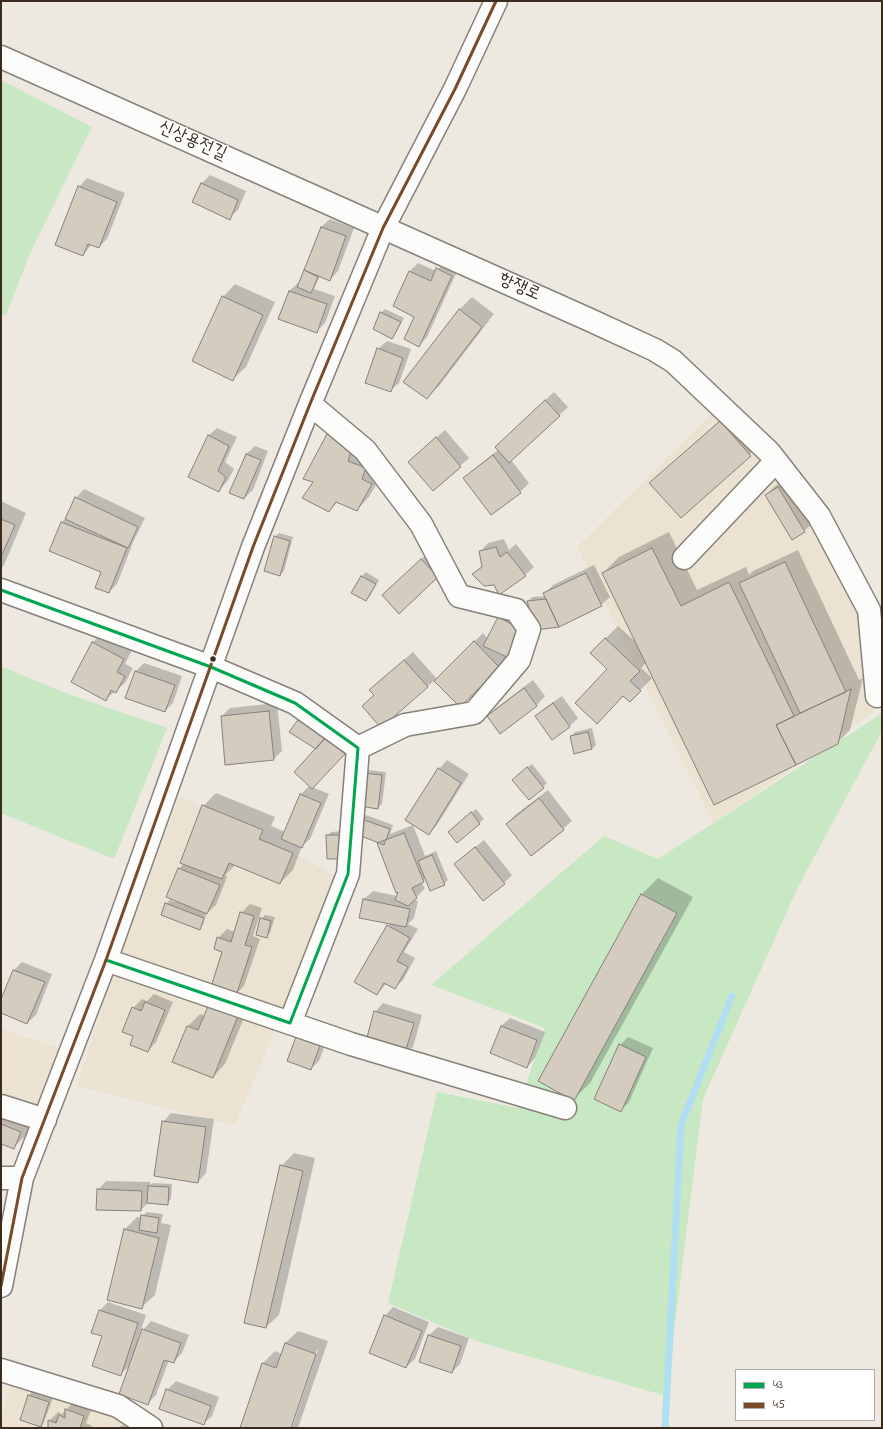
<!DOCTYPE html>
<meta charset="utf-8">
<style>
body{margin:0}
#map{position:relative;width:883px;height:1429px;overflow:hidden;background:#ede9e1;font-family:"Indie Flower",sans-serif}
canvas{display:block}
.frame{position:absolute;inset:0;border:2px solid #3b2a1e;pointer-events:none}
.legend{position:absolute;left:735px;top:1369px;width:140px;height:52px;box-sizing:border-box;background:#fff;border:1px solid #b1aaa5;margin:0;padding:5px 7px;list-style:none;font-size:12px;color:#3b2a1e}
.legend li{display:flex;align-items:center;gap:8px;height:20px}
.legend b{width:20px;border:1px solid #b1aaa5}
</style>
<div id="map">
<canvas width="883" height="1429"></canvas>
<div class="frame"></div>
<ul class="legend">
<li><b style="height:5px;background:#00a651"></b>43</li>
<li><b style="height:5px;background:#7a4b2a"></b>45</li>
</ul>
</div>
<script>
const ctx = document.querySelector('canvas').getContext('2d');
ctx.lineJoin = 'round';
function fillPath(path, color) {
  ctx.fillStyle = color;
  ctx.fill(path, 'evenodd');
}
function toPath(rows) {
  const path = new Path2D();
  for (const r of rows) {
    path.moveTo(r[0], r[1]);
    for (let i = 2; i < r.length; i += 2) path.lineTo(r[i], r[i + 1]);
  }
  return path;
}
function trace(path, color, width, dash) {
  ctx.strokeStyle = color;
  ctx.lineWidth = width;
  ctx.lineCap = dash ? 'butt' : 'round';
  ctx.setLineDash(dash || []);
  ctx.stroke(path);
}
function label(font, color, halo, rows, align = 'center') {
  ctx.font = font + ' "Indie Flower","Poor Story",sans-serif';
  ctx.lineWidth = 3;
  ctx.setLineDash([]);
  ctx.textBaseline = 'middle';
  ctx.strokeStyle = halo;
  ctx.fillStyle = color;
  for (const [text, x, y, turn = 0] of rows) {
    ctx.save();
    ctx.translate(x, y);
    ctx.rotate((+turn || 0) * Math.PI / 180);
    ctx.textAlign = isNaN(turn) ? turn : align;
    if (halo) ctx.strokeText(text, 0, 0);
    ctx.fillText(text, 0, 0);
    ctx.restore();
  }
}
fillPath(toPath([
 [712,413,763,458,800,506,860,613,874,712,713,823,577,547],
 [180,796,339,877,235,1125,77,1086,120,953],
 [1,1029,60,1048,31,1131,1,1121],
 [10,1383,118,1418,134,1428,1,1428,1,1422]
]), '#ebe2d1');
fillPath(toPath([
 [1,80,92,127,31,251,6,315,1,314],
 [1,666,60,691,167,728,114,859,1,813],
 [881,714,882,731,797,889,703,1099,666,1396,479,1342,388,1303,437,1092,518,1108,545,1028,431,985,604,836,658,859]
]), '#c8e7c3');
fillPath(toPath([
 [210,175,246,191,238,210,229,218,202,183],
 [87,178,125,193,107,239,99,247,92,244,83,255,79,187],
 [330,219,354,228,338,271,330,280,320,276,314,289,335,296,325,323,316,332,280,318,289,291,298,283,299,283,321,227],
 [446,261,459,267,427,337,419,346,416,316,394,306,410,271,418,263,436,271],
 [235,284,275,302,246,367,233,379,223,297],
 [472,297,494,314,439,386,426,398,459,310],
 [385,309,404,318,396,333,392,337,381,313],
 [387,341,411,349,399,383,390,391,378,349],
 [554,392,568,407,511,460,529,483,520,492,491,514,464,478,473,470,498,450,504,439],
 [733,409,763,442,681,517,663,471],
 [217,428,237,437,225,462,234,469,227,482,218,491,208,436],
 [445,430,469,458,433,490,409,462],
 [329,432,384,471,369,497,357,510,338,501,329,511,314,481],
 [255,446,268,451,253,490,244,498,246,454],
 [787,479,813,523,804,531,766,495,775,486],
 [84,489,145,518,134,540,117,584,109,592,102,571,51,551,62,522,66,518,76,498],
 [1,501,26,513,4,565,1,569],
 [669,532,697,590,746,567,749,575,753,571,798,550,859,680,863,678,850,730,837,743,795,765,646,663,641,668,652,678,630,701,624,695,597,723,608,669,591,653,618,626,637,643,603,573,619,557],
 [279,533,293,537,284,571,280,575,275,537],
 [504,539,509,550,516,544,534,567,525,575,500,593,495,584,474,574,483,565,480,552,488,543],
 [430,551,438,577,392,587],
 [594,565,610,597,601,605,528,601,532,597,546,596,544,594,553,585],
 [366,572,379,580,370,596,366,600,352,593,362,576],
 [507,609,529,620,515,647,506,657,508,659,460,706,435,680,381,727,374,695,379,682,413,652,437,679,483,633,488,639,498,618],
 [101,634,132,650,125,664,133,668,125,683,106,699,92,643],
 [144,663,182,676,173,703,165,711,136,671],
 [533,680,545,696,537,705,500,732,488,716,496,708],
 [562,696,578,718,569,727,536,716,545,708],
 [277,703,282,751,274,759,222,716,230,708],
 [303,716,352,745,312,787,329,794,310,839,302,846,293,870,280,883,235,865,225,875,227,877,216,905,206,914,203,925,199,929,166,904,170,900,175,902,176,900,179,869,184,863,203,806,216,793,275,817,271,826,285,832,301,794,310,785,317,749,290,732],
 [592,728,596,745,592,749,571,736,575,732],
 [447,760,469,774,437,825,429,834,439,769],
 [532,764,547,783,543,787,517,776],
 [369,770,386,772,382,804,378,808,365,774],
 [548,790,572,821,563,829,507,824,515,815],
 [476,809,484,819,457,842,453,828],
 [366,815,393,825,390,834,413,825,425,856,436,851,448,880,444,884,426,878,421,882,425,888,414,900,418,901,414,918,408,924,418,929,404,952,415,958,403,980,395,988,386,984,377,994,356,982,390,923,364,899,373,891,397,896,399,891,380,842,362,819],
 [344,831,345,854,327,836,331,832],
 [484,840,512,875,504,883,455,864],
 [658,878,693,897,590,1083,574,1099,539,1080,642,894],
 [250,904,262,908,253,936,260,939,244,986,236,994,224,951,218,938,227,929,235,932,241,913],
 [265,915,275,917,270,933,266,937,261,919],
 [22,962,52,974,36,1015,27,1023,1,1012,1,1002,14,970],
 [154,994,173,1002,156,1042,148,1051,135,1036,123,1031,133,1008,142,999,147,1001],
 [250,1003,225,1064,213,1077,188,1026,200,1014,205,1016],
 [383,1003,422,1015,413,1047,404,1055,375,1012],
 [510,1018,545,1032,535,1058,527,1067,501,1026],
 [329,1035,319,1061,311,1069,288,1061],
 [628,1037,653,1048,629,1102,621,1110,620,1045],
 [1,1107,33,1119,26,1135,13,1148,1,1143],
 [171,1113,214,1119,206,1173,198,1182,163,1122],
 [294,1153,315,1158,279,1315,266,1327,281,1166],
 [106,1181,150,1182,150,1185,153,1183,172,1184,171,1199,167,1203,149,1202,141,1210,98,1190],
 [146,1212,163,1214,161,1223,171,1225,155,1295,142,1307,125,1229,137,1217,142,1218],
 [108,1302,146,1315,138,1338,140,1338,143,1330,151,1321,189,1335,182,1353,174,1362,169,1360,156,1395,148,1403,131,1364,120,1375,103,1336,100,1310],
 [393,1307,429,1322,415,1359,406,1367,385,1316],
 [438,1327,469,1338,460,1364,452,1372,429,1335],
 [298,1331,328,1341,298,1428,292,1428,318,1349,317,1349,290,1428,241,1428,262,1364,275,1351,282,1354,285,1343],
 [176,1381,219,1397,212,1416,203,1424,167,1390],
 [33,1391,53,1398,44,1422,40,1426,21,1419,29,1395],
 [74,1401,92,1408,86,1423,92,1426,91,1428,49,1428,49,1421,58,1412,62,1414],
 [122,1425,129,1428,119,1428]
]), '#0003');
trace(toPath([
 [665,1428,681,1125,732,996]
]), '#afdff0', 7);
const building = toPath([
 [201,183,238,200,230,220,192,202,201,183],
 [78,186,117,202,99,248,88,244,83,256,55,245,78,186],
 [321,227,346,236,330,281,304,270,321,227],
 [436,268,452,276,419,347,404,339,414,317,393,306,409,271,431,281,436,268],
 [304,270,318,277,311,293,297,287,304,270],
 [289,291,327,304,317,333,278,319,289,291],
 [222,296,263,315,233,381,192,361,222,296],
 [459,309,482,327,427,399,403,382,459,309],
 [380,312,401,322,392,339,373,329,380,312],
 [377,348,403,358,391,392,365,383,377,348],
 [545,400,560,416,509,463,495,447,545,400],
 [720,421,751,456,681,518,649,483,720,421],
 [328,432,351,451,348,461,366,468,362,479,372,484,357,511,336,502,329,512,302,498,313,482,303,479,328,432],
 [208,435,229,446,218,471,226,477,219,492,188,477,208,435],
 [436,437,461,467,433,491,408,462,436,437],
 [246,454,261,460,244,499,229,493,246,454],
 [493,455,521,493,491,515,463,478,493,455],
 [778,487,805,532,792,540,765,495,778,487],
 [75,497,138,527,128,548,65,519,75,497],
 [1,519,15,525,1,557,1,519],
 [61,522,127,548,109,593,95,588,101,572,49,551,61,522],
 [274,536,290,541,280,576,264,571,274,536],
 [496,547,500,557,507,552,526,576,499,595,494,585,484,586,472,574,482,567,479,551,496,547],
 [652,548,681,606,729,582,794,716,776,725,796,765,714,805,602,573,652,548],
 [421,559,438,577,399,614,382,595,421,559],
 [785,562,846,692,800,713,739,583,785,562],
 [586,573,602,606,559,627,543,593,586,573],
 [361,576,376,584,366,601,351,593,361,576],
 [546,599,559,627,536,630,527,601,546,599],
 [498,617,521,629,507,657,483,646,498,617],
 [605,638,640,671,630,681,641,691,630,702,623,696,597,724,575,703,607,669,590,653,605,638],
 [474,641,500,668,460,707,434,681,474,641],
 [92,642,124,659,117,672,125,676,116,693,111,690,106,701,71,682,92,642],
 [404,660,428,687,381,728,362,706,374,695,369,690,404,660],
 [135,671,175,685,165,712,125,698,135,671],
 [524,688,537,706,500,734,487,716,524,688],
 [851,689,838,744,796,765,776,725,851,689],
 [553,703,570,727,552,740,535,716,553,703],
 [269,711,274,760,225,765,221,716,269,711],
 [298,720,326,737,316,749,289,732,298,720],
 [588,732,592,749,574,754,570,736,588,732],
 [326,737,345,754,312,789,294,772,326,737],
 [527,767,544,788,529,800,512,780,527,767],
 [438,768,461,783,429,835,405,820,438,768],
 [364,773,382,775,378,809,359,806,364,773],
 [300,794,321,803,302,848,281,839,300,794],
 [539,798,564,830,531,856,506,824,539,798],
 [202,805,263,830,259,839,293,853,280,884,229,863,222,879,180,863,202,805],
 [471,812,480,824,457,843,448,832,471,812],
 [361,819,390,829,384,845,356,834,361,819],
 [404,833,424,882,412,888,417,898,408,906,395,900,398,892,396,893,377,843,404,833],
 [326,835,341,835,341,859,327,859,326,835],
 [475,847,505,884,483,901,454,864,475,847],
 [432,855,445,885,430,891,418,861,432,855],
 [178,868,220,885,207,914,166,897,178,868],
 [641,894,677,913,574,1101,538,1081,641,894],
 [363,899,410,909,406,927,359,918,363,899],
 [165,903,204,918,200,930,161,915,165,903],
 [240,912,254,916,245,945,252,947,236,996,211,987,222,952,214,949,217,937,231,942,240,912],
 [260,918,271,921,267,938,256,935,260,918],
 [387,925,410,938,397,961,408,967,395,989,384,983,377,995,354,982,387,925],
 [13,970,45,982,27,1024,1,1013,1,999,13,970],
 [145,1002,165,1010,148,1052,130,1045,133,1036,122,1032,132,1007,141,1011,145,1002],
 [209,1004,238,1016,213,1078,172,1062,187,1026,198,1030,209,1004],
 [374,1011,414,1023,404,1056,365,1045,374,1011],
 [501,1026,537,1040,527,1068,490,1053,501,1026],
 [297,1034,321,1043,311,1070,287,1061,297,1034],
 [619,1044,646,1057,621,1112,594,1099,619,1044],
 [162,1121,206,1127,198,1183,154,1176,162,1121],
 [1,1124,21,1132,14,1149,1,1144,1,1124],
 [280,1165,303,1171,266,1328,244,1323,280,1165],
 [148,1186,169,1187,168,1205,147,1203,148,1186],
 [97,1189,142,1191,141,1211,96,1210,97,1189],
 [141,1215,159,1218,157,1233,139,1230,141,1215],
 [124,1229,159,1238,142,1309,107,1300,124,1229],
 [99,1310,138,1323,121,1376,92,1366,102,1336,91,1333,99,1310],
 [384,1315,422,1331,406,1368,369,1353,384,1315],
 [142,1329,181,1343,174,1363,164,1360,148,1405,119,1394,142,1329],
 [428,1335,461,1346,452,1373,419,1362,428,1335],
 [285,1343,316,1354,291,1428,240,1428,262,1363,276,1368,285,1343],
 [166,1389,211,1406,204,1425,159,1409,166,1389],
 [28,1395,49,1402,41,1427,20,1420,28,1395],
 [65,1409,84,1416,80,1428,48,1428,48,1420,56,1423,59,1415,65,1418,65,1409]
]);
fillPath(building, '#d3ccbf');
trace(building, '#86817b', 1);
const minor = toPath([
 [1,57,590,320,655,350,673,361,769,452,819,516,869,610,877,696],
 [310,404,365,450,421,524,459,596,516,610,529,629,519,660,474,713,405,725,358,748],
 [684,558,776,461],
 [1,590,211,667,295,703,358,748,348,874,290,1023],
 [106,960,351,1044,565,1108],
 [1,1106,45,1120],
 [1,1178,22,1178],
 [1,1286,22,1178,106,960,253,547,310,404,383,228,455,89,496,1],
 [1,1370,118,1406,151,1428]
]);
trace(minor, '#86817b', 25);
trace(minor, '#fcfcfa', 22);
trace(toPath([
 [1,590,211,667,295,703,358,748,348,874,290,1023,106,960]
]), '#00a651', 3);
trace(toPath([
 [1,1286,22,1178,106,960,253,547,310,404,383,228,455,89,496,1]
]), '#7a4b2a', 3);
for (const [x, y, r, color] of [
 [213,659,3.5,"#3b2a1e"]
]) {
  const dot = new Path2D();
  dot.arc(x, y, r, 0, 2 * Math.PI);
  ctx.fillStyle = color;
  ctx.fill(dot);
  trace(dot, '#fff', 1.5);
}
label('18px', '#3b2a1e', '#fff', [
 ["신상용전길",192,142,24],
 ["항쟁로",519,288,24]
]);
</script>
